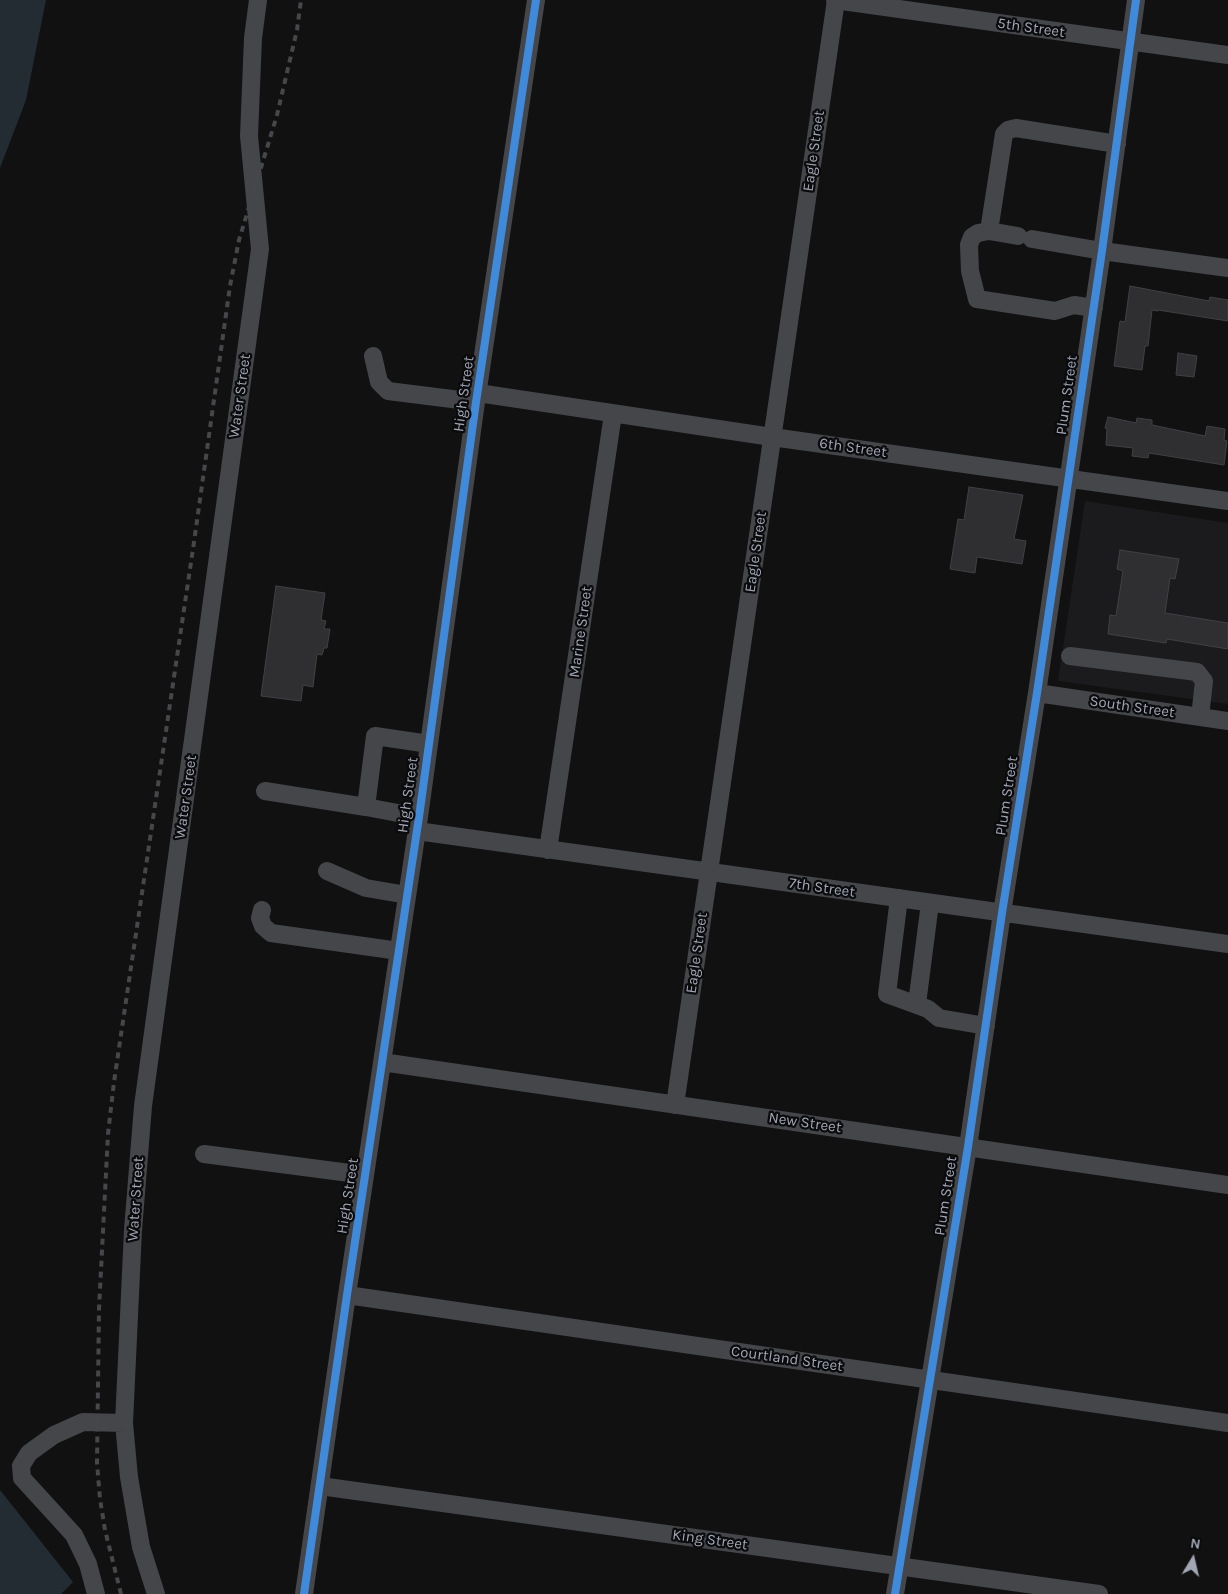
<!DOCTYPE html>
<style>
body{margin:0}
#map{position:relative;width:1228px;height:1594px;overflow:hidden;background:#111;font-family:Karla,sans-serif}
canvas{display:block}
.north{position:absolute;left:1168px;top:1534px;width:50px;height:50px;-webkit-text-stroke:4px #0b0b0d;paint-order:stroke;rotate:9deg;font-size:14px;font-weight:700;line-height:20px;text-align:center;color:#a0a6b4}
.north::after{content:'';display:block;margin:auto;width:18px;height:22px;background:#a0a6b4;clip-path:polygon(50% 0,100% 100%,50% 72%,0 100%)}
</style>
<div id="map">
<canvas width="1228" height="1594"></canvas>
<div class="north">N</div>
</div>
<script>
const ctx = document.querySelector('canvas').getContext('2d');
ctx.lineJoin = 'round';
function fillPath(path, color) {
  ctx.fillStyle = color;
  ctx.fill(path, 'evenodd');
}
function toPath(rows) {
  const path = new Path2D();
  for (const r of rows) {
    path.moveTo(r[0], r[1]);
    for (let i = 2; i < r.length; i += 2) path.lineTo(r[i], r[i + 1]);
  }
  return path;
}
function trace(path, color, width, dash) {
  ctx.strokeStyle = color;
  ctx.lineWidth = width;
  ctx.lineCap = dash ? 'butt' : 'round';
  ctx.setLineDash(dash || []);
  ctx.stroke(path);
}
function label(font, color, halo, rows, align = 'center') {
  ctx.font = font + ' Karla,sans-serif';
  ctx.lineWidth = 4.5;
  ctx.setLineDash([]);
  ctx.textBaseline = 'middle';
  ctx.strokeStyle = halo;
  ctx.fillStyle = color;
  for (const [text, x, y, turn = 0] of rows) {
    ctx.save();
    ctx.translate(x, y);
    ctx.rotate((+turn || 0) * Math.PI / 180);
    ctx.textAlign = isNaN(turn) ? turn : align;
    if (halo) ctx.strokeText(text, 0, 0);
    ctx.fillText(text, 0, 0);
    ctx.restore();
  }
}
fillPath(toPath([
 [1085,501,1228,523,1228,704,1058,681]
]), '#1b1b1d');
fillPath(toPath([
 [0,0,46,0,26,100,0,168],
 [0,1490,73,1582,61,1594,0,1594]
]), '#242c33');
const building = toPath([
 [1130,286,1209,301,1210,297,1228,300,1228,321,1158,310,1158,311,1152,310,1148,346,1145,346,1142,370,1114,366,1120,321,1125,322,1130,286],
 [1178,353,1197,356,1194,377,1176,375,1178,353],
 [1108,417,1136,423,1137,418,1152,420,1152,425,1205,436,1207,426,1225,429,1224,440,1227,441,1224,465,1149,453,1148,458,1132,456,1133,448,1106,445,1107,429,1105,428,1108,417],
 [969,487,1023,495,1014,539,1026,541,1022,564,977,557,975,573,950,569,958,519,964,520,969,487],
 [1120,550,1179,559,1175,579,1170,578,1165,613,1228,623,1228,649,1167,639,1166,643,1108,634,1110,615,1116,616,1123,571,1117,569,1120,550],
 [276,586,325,593,321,620,326,621,324,629,330,629,327,648,324,648,322,655,317,654,313,687,303,685,301,701,261,696,276,586]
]);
fillPath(building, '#2f2f31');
trace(building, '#3f4145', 1);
trace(toPath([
 [835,0,1228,55],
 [989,231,978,233,972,237,969,245,970,271,977,299,1055,311,1074,305,1094,308],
 [1018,236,989,231,1004,134,1008,130,1016,128,1117,144],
 [1032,239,1102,251,1228,268],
 [373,356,379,382,388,391,476,402],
 [478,393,772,437,1228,501],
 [1070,656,1197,672,1204,681,1200,717],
 [1037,693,1228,721],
 [265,791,366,807],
 [419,817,366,807,375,736,429,744],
 [417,831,1228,944],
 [548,850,613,414],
 [327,871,366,888,407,895],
 [899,898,887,994,928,1009,939,1018,986,1026],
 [262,910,260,918,263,926,271,933,399,951],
 [917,1004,930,903],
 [382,1062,1228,1185],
 [675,1105,836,0],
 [204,1154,365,1175],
 [347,1295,1228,1423],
 [320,1486,1099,1594],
 [96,1594,88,1564,74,1535,22,1478,21,1466,29,1453,54,1435,83,1422,124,1423],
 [156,1594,141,1547,129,1477,124,1423,133,1230,143,1106,260,249,249,136,253,38,258,0],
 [304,1594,347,1295,419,817,476,402,536,0],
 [895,1594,968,1147,1002,913,1037,693,1102,251,1136,0]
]), '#45464a', 18);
trace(toPath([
 [121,1594,105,1530,100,1499,97,1463,99,1309,108,1134,114,1082,194,542,230,286,239,240,277,115,297,30,301,0]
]), '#45474a', 4, [6, 5]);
trace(toPath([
 [304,1594,347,1295,419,817,476,402,536,0],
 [895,1594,968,1147,1002,913,1037,693,1102,251,1136,0]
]), '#408adc', 8);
label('15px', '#a0a6b4', '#0b0b0d', [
 ["5th Street",1031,28,8],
 ["Eagle Street",814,151,-82],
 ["High Street",464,394,-82],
 ["Plum Street",1067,395,-82],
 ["Water Street",240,396,-82],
 ["6th Street",853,448,8],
 ["Eagle Street",756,552,-82],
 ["Marine Street",581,632,-82],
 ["South Street",1132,707,8],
 ["High Street",408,795,-82],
 ["Plum Street",1007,796,-81],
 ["Water Street",186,797,-82],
 ["7th Street",822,888,8],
 ["Eagle Street",697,953,-82],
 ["New Street",805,1123,8],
 ["High Street",348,1196,-81],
 ["Plum Street",946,1196,-81],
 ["Water Street",136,1199,-86],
 ["Courtland Street",787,1359,8],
 ["King Street",710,1540,8]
]);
</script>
